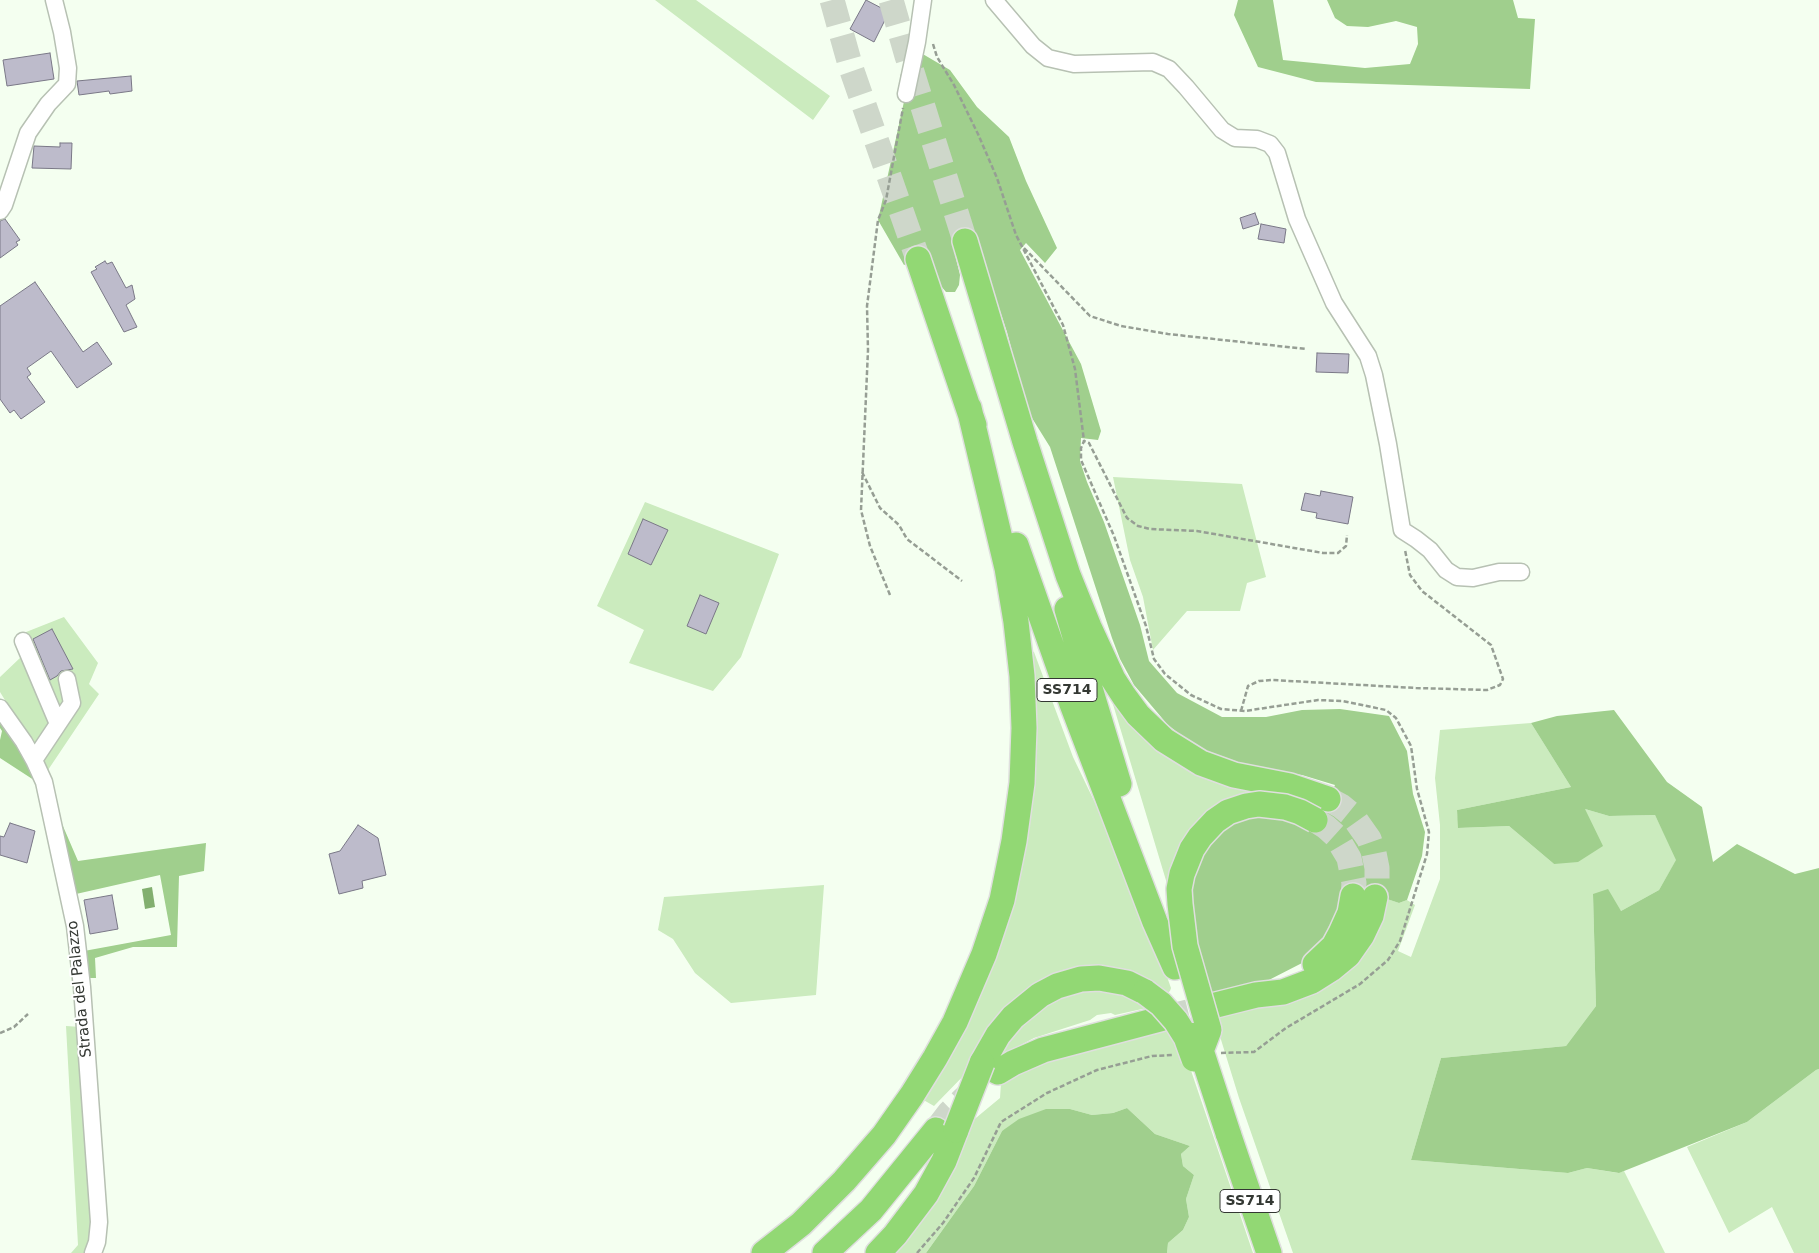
<!DOCTYPE html>
<style>
body{margin:0}
canvas{display:block;background:#f4fff0}
</style>
<canvas width="1819" height="1253"></canvas>
<script>
const ctx = document.querySelector('canvas').getContext('2d');
ctx.lineJoin = 'round';
function fillPath(path, color) {
  ctx.fillStyle = color;
  ctx.fill(path, 'evenodd');
}
function toPath(rows) {
  const path = new Path2D();
  for (const r of rows) {
    path.moveTo(r[0], r[1]);
    for (let i = 2; i < r.length; i += 2) path.lineTo(r[i], r[i + 1]);
  }
  return path;
}
function trace(path, color, width, dash) {
  ctx.strokeStyle = color;
  ctx.lineWidth = width;
  ctx.lineCap = dash ? 'butt' : 'round';
  ctx.setLineDash(dash || []);
  ctx.stroke(path);
}
function label(font, color, halo, rows, align = 'center') {
  ctx.font = font + ' "DejaVu Sans",sans-serif';
  ctx.lineWidth = 4;
  ctx.setLineDash([]);
  ctx.textBaseline = 'middle';
  ctx.strokeStyle = halo;
  ctx.fillStyle = color;
  for (const [text, x, y, turn = 0] of rows) {
    ctx.save();
    ctx.translate(x, y);
    ctx.rotate((+turn || 0) * Math.PI / 180);
    ctx.textAlign = isNaN(turn) ? turn : align;
    if (halo) ctx.strokeText(text, 0, 0);
    ctx.fillText(text, 0, 0);
    ctx.restore();
  }
}
fillPath(toPath([
 [655,0,696,0,830,96,813,120],
 [1113,477,1242,484,1266,577,1247,583,1240,611,1187,611,1153,650,1143,597,1130,560],
 [645,502,779,554,741,657,713,691,629,663,644,630,597,606],
 [64,617,98,663,89,684,99,694,48,770,0,692,0,677,21,657,16,636],
 [1030,650,1034,652,1073,757,1134,884,1171,988,1170,991,1164,996,1080,970,971,1068,934,1106,920,1098,981,983],
 [1113,700,1280,794,1168,887,1112,701],
 [1531,723,1571,787,1457,810,1459,828,1509,826,1554,864,1585,809,1609,816,1655,815,1677,859,1659,890,1621,911,1593,894,1596,1006,1566,1046,1441,1058,1411,1160,1568,1173,1587,1168,1618,1173,1624,1171,1665,1253,1293,1253,1239,1098,1214,1017,1285,999,1381,897,1399,903,1407,900,1415,905,1398,951,1411,957,1440,879,1440,825,1435,778,1440,730],
 [824,885,816,995,731,1003,695,973,673,939,658,930,664,897],
 [1113,989,1151,1007,1115,1015,1111,1013,1097,1015,1090,1020,1034,1038,1000,1056,1013,1031,1064,992],
 [66,1026,81,1027,92,1228,87,1253,71,1253,78,1245],
 [1171,1027,1184,1050,1253,1253,1167,1253,1168,1243,1183,1230,1189,1217,1186,1199,1194,1175,1183,1166,1181,1154,1190,1146,1155,1134,1127,1108,1113,1113,1092,1115,1070,1109,1002,1131,974,1186,926,1253,885,1253,965,1127,1000,1098,1001,1083,1046,1061],
 [1819,1069,1819,1253,1794,1253,1772,1207,1729,1233,1687,1147,1747,1122,1816,1070]
]), '#cbebbe');
fillPath(toPath([
 [1238,0,1273,0,1283,60,1365,68,1410,64,1418,44,1417,27,1396,21,1368,27,1347,26,1335,18,1327,0,1513,0,1518,18,1535,19,1530,89,1316,82,1258,67,1234,15],
 [921,53,950,70,977,107,1009,137,1026,181,1057,248,1045,263,1026,243,1020,250,1081,364,1101,431,1098,440,1081,438,1080,461,1087,482,1104,522,1140,625,1149,661,1177,693,1222,717,1266,717,1302,710,1340,709,1389,716,1407,751,1413,794,1425,832,1422,856,1407,900,1399,903,1381,897,1341,919,1304,962,1265,982,1204,996,1185,913,1198,856,1227,823,1331,794,1335,785,1302,775,1238,766,1211,753,1184,738,1167,724,1134,685,1120,659,1112,638,1050,447,1027,410,1007,332,986,269,953,246,960,275,959,285,955,292,946,292,918,259,904,265,878,220,914,56],
 [0,708,40,784,0,758,0,740,2,731,0,728],
 [1614,710,1667,782,1702,807,1713,862,1737,844,1795,874,1819,868,1819,1069,1816,1070,1747,1122,1619,1173,1587,1168,1568,1173,1411,1160,1441,1058,1566,1046,1596,1006,1593,894,1608,889,1621,911,1659,890,1676,860,1655,815,1609,816,1585,809,1603,846,1578,862,1554,864,1509,826,1458,828,1457,810,1571,787,1531,723,1557,716],
 [50,796,78,861,206,843,204,871,179,876,177,947,133,947,95,958,96,978,88,978,84,951,171,935,160,875,76,894],
 [1127,1108,1155,1134,1190,1146,1181,1154,1183,1166,1194,1175,1186,1199,1189,1217,1183,1230,1168,1243,1167,1253,926,1253,974,1186,1002,1131,1019,1119,1046,1109,1070,1109,1092,1115,1113,1113]
]), '#a0cf8d');
fillPath(toPath([
 [152,887,155,907,145,909,142,889]
]), '#82af6f');
const building = toPath([
 [866,0,889,12,874,42,850,29,866,0],
 [50,53,54,79,7,86,3,60,50,53],
 [131,76,132,91,110,94,109,91,79,95,77,81,131,76],
 [60,143,72,143,71,169,32,168,34,146,60,147,60,143],
 [1255,213,1259,224,1243,229,1240,218,1255,213],
 [5,219,20,240,16,242,18,245,0,258,0,221,5,219],
 [1261,224,1286,229,1284,243,1258,239,1261,224],
 [105,261,107,264,112,262,126,288,132,285,135,299,126,305,137,327,124,332,91,272,97,269,95,267,105,261],
 [35,282,83,352,97,342,112,364,77,388,51,351,27,368,31,374,27,377,45,402,21,419,14,410,10,413,0,399,0,306,35,282],
 [1317,353,1349,354,1348,373,1316,372,1317,353],
 [1321,491,1353,497,1348,524,1316,518,1317,513,1301,510,1305,493,1320,496,1321,491],
 [643,519,668,530,651,565,628,554,643,519],
 [700,595,719,603,706,634,687,626,700,595],
 [52,629,73,669,61,671,57,676,50,680,33,639,52,629],
 [10,823,35,831,27,863,0,855,0,836,4,837,10,823],
 [358,825,378,838,386,875,362,881,363,888,339,894,329,854,340,851,358,825],
 [112,895,118,929,90,934,84,900,112,895]
]);
fillPath(building, '#bdbbcb');
trace(building, '#7a7887', 1);
trace(toPath([
 [832,0,851,68,918,259],
 [891,0,907,56,965,241],
 [1328,799,1341,806,1352,815,1369,839,1374,853,1377,868,1377,882,1375,897],
 [1315,820,1326,827,1336,836,1349,858,1354,883,1353,896],
 [1164,1018,1208,1007],
 [936,1130,949,1113,973,1090]
]), '#ced7ca', 25, [25, 12]);
const minor = toPath([
 [994,0,1033,46,1048,58,1074,64,1153,62,1169,69,1186,87,1222,130,1235,138,1257,139,1270,144,1277,153,1297,219,1334,303,1368,356,1374,375,1388,444,1402,530,1416,539,1430,550,1446,570,1457,577,1473,578,1499,572,1521,572],
 [906,94,917,42,923,0],
 [0,211,4,205,28,133,48,104,67,84,68,68,62,32,54,0],
 [23,641,58,724],
 [0,708,24,742,34,760,44,782,75,926,82,987,99,1222,97,1242,93,1253],
 [34,760,72,703,67,679]
]);
const highway = toPath([
 [965,241,1025,442,1068,575,1089,627,1113,679,1124,696,1138,715,1164,740,1201,763,1234,775,1290,786,1328,799],
 [918,259,974,425],
 [1016,545,1072,704,1155,922,1175,967],
 [1067,609,1086,675,1119,784],
 [1315,964,1334,946,1341,933,1350,913,1353,896],
 [1208,1007,1256,995,1283,992,1312,981,1331,969,1348,955,1362,935,1371,916,1375,897],
 [982,1063,998,1035,1013,1017,1040,995,1057,986,1081,979,1099,978,1127,983,1145,992],
 [998,1072,1013,1063,1043,1050,1164,1018],
 [1228,1133,1269,1253],
 [764,1253,801,1224,844,1181,884,1135,912,1095,935,1058,955,1022,984,954,1002,900,1014,841,1022,783,1024,728,1022,676,1016,622,1007,568,969,408],
 [825,1253,871,1210,936,1130],
 [878,1253,895,1235,926,1194,944,1161,956,1130]
]);
trace(minor, '#b7c1b3', 19);
trace(highway, '#dfdfde', 28);
trace(toPath([
 [933,44,937,57,954,85,978,134,997,178,1016,235,1063,325,1075,369,1084,441],
 [1024,248,1090,316,1121,326,1168,334,1306,349],
 [862,472,880,508,899,525,907,539,962,581],
 [890,595,870,546,861,510,868,350,867,306,878,220,886,200,903,108],
 [1241,711,1248,686,1259,681,1272,680,1416,688,1487,690,1500,685,1503,679,1491,645,1422,591,1410,575,1405,550],
 [0,1033,14,1027,28,1014],
 [1221,1053,1254,1052,1286,1028,1360,984,1388,960,1400,941,1427,854,1429,832,1417,789,1411,746,1396,718,1386,710,1342,701,1318,700,1245,711,1221,709,1191,695,1165,674,1154,659,1146,626,1114,536,1081,460,1081,448,1084,441,1089,443,1127,518,1138,526,1150,529,1197,531,1323,553,1338,553,1346,546,1347,535],
 [917,1253,943,1223,974,1178,1001,1122,1047,1093,1097,1070,1152,1056,1173,1055]
]), '#969e94', 2.5, [5, 2.5]);
trace(minor, '#fff', 16);
trace(highway, '#92d874', 25);
const highwayBridge = toPath([
 [1145,992,1161,1004,1176,1021,1186,1037,1194,1059],
 [1196,1035,1228,1133],
 [1201,1051,1209,1030,1185,946,1180,904,1179,889,1182,874,1192,849,1200,837,1215,821,1228,812,1246,806,1259,804,1285,807,1300,812,1315,820],
 [956,1130,982,1063]
]);
trace(highwayBridge, '#dfdfde', 28, []);
trace(highwayBridge, '#92d874', 25);
for (const [x, y, w] of [
 [1067,690,60],
 [1250,1201,60]
]) {
  const box = new Path2D();
  box.roundRect(x - w / 2, y - 11.5, w, 23, 4);
  ctx.fillStyle = '#fff';
  ctx.fill(box);
  trace(box, '#343833', 1);
}
label('bold 14px', '#343833', null, [
 ["SS714",1067,690],
 ["SS714",1250,1201]
]);
label('15px', '#343833', '#fff', [
 ["Strada del Palazzo",80,989,-96]
]);
</script>
